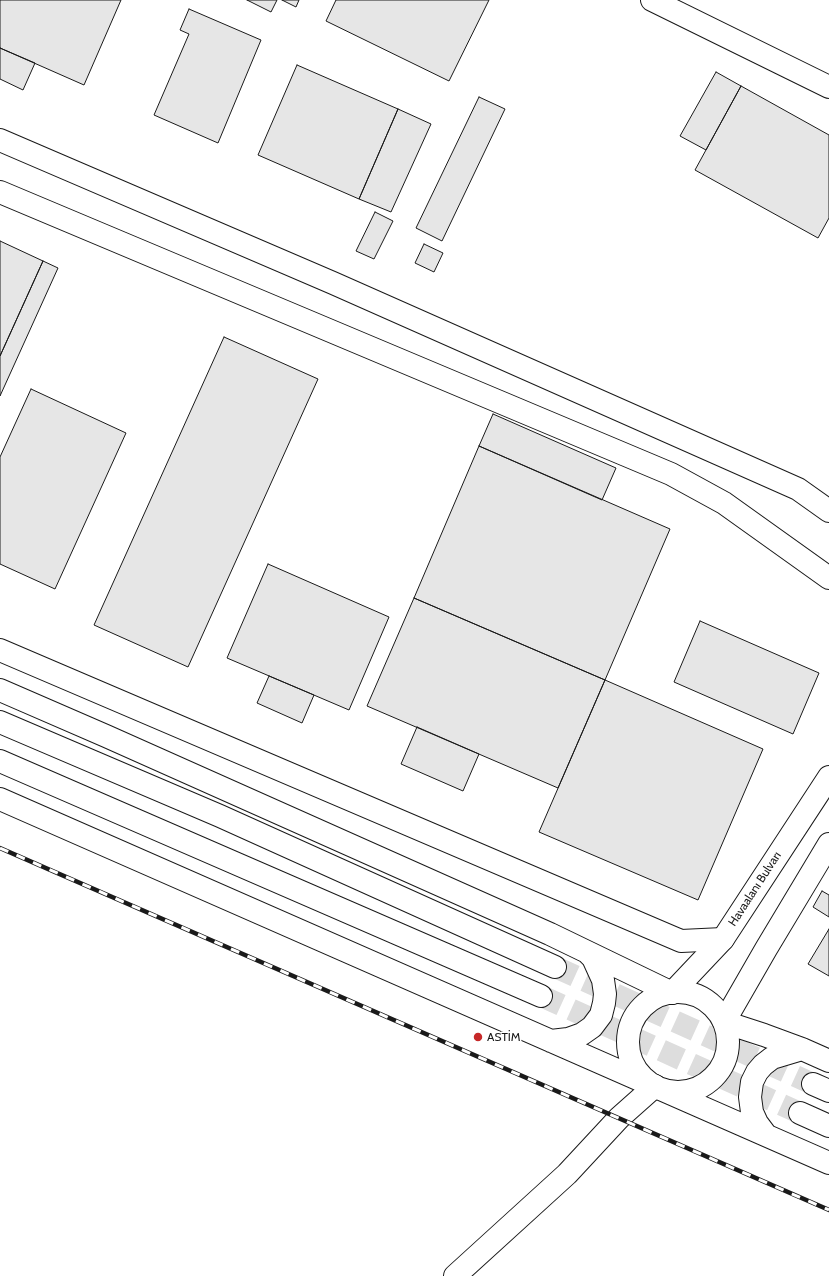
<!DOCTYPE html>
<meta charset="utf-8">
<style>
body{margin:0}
canvas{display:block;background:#fff}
</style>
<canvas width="829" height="1276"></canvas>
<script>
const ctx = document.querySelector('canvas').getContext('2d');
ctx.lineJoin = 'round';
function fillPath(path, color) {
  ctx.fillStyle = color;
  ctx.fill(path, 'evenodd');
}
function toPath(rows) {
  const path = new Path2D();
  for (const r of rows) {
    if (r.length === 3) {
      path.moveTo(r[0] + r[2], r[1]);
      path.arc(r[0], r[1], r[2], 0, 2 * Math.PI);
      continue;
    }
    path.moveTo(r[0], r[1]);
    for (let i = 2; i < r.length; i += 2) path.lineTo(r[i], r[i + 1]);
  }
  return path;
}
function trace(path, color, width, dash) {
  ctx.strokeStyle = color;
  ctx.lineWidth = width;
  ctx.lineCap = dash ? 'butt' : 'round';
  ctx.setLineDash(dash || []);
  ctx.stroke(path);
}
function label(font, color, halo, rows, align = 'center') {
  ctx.font = font + ' Cabin,sans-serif';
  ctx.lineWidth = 3;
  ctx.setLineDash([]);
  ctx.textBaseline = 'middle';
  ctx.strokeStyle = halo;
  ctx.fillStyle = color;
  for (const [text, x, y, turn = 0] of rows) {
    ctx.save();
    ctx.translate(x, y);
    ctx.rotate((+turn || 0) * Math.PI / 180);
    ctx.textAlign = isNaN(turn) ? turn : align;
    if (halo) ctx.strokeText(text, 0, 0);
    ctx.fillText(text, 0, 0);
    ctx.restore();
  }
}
const building = toPath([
 [0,0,121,0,84,85,0,48,0,0],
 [247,0,277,0,271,12,247,0],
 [282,0,299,0,296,7,282,0],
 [336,0,489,0,449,81,326,21,336,0],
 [189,9,261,40,218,143,154,115,189,34,180,30,189,9],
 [0,48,35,63,23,90,0,79,0,48],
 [297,65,398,109,359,199,258,155,297,65],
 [716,72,741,86,706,150,680,136,716,72],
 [741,86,829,135,829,218,818,238,695,170,741,86],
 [479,97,505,109,442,241,416,228,479,97],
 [398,109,431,124,391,212,359,199,398,109],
 [375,212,393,221,374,259,356,251,375,212],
 [0,241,43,261,0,356,0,241],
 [424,244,443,253,434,272,415,263,424,244],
 [43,261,58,268,0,396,0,356,43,261],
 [224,337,318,379,188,667,94,625,224,337],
 [31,389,126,433,55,589,0,564,0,457,31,389],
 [493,414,616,468,602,500,479,446,493,414],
 [479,446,670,529,605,680,414,598,479,446],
 [268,564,389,617,349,710,227,658,268,564],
 [414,598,605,680,558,788,367,706,414,598],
 [700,621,819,673,793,734,674,682,700,621],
 [269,676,314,695,302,723,257,703,269,676],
 [605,680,763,749,698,900,539,832,605,680],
 [417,727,479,754,463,791,401,764,417,727],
 [822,891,829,895,829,917,813,907,822,891],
 [829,929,829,976,808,964,829,929]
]);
fillPath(building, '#e6e6e6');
trace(building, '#1a1a1a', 1);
trace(toPath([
 [555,967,813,1084],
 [541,996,800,1113]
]), '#ddd', 22, [22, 11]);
const minor = toPath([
 [652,0,829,87],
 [0,140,333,283,798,489,829,511],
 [0,192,671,474,724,503,829,578],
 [0,650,681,941,723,939],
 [455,1276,567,1174,619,1118,655,1086]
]);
const major = toPath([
 [672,993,723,939,829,777],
 [724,1022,766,949,829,844]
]);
const highway = toPath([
 [0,690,106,736,550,934,672,993],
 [0,722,220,816,555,967],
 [0,761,541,996],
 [0,799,829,1163],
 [678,1042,50],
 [724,1022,764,1035,802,1049,829,1061],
 [551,1041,568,1039,582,1034,592,1027,601,1015,604,1003,605,994,603,980,593,958,587,952],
 [813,1084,829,1091],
 [800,1113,829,1126],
 [766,1135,757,1123,752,1112,750,1097,752,1082,757,1072,763,1065,772,1058,802,1049]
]);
trace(minor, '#1a1a1a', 24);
trace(major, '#1a1a1a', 24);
trace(highway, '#1a1a1a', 24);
trace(minor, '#fff', 22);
trace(major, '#fff', 22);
trace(highway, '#fff', 22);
const rail = toPath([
 [0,848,829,1210]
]);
trace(rail, '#1a1a1a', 4.5);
trace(rail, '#fff', 3, [9]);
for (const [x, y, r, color] of [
 [478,1037,5,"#c62828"]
]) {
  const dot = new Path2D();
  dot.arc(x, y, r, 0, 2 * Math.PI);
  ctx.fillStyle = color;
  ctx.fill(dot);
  trace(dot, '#fff', 1.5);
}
label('12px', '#1a1a1a', '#fff', [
 ["Havaalanı Bulvarı",755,889,-57]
]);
label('12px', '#1a1a1a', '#fff', [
 ["ASTİM",487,1037]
], 'left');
</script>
